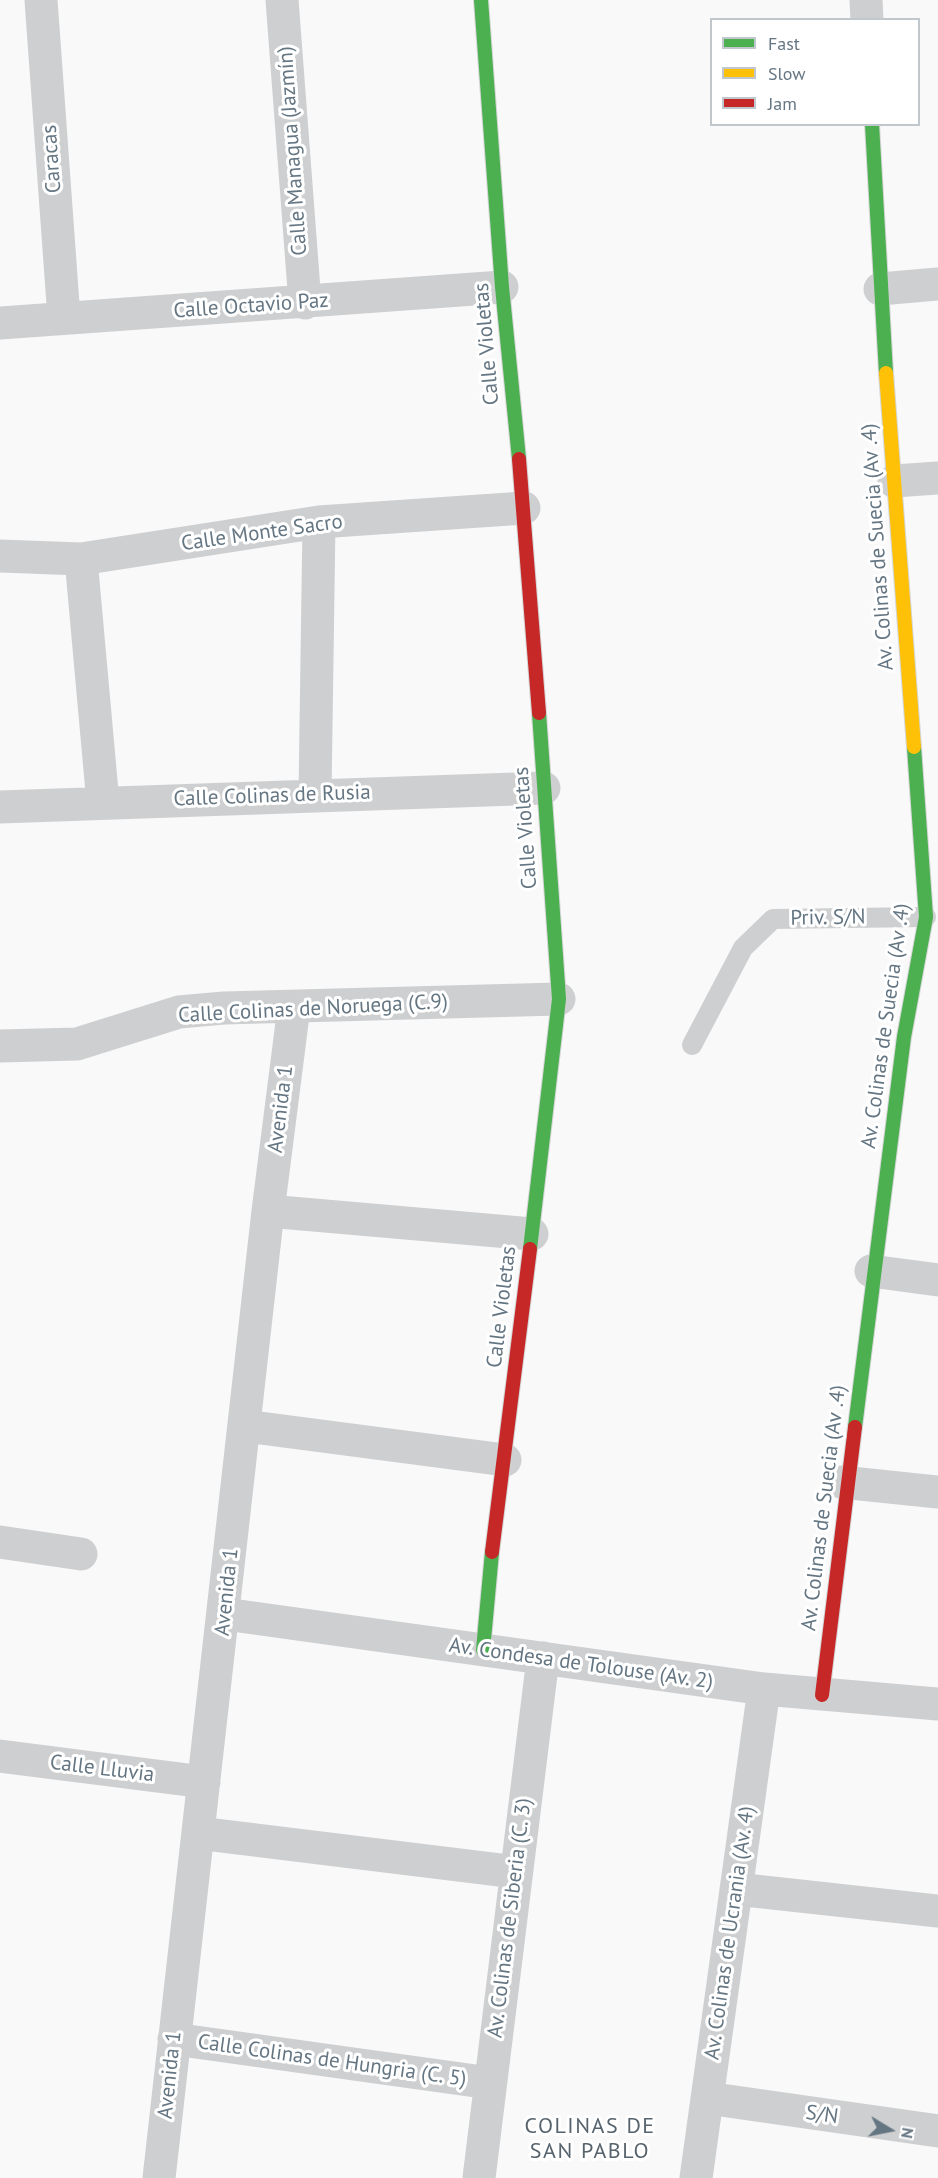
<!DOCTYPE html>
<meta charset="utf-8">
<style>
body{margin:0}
#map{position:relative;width:938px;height:2178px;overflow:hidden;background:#f9f9f9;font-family:"PT Sans",sans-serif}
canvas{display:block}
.legend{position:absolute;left:710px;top:18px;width:210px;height:108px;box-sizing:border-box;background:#fff;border:2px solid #c1c8cd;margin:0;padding:8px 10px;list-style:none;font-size:18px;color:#657683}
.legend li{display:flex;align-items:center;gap:12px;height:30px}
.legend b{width:30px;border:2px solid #c1c8cd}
.north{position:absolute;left:860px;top:2100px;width:60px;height:60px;-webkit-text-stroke:4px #fff;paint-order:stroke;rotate:100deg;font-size:16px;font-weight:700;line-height:24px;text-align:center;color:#657683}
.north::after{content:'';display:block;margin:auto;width:21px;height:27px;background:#657683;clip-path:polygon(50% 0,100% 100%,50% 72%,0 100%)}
</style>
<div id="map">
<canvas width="938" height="2178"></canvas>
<ul class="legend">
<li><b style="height:8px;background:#4caf50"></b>Fast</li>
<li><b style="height:8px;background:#ffc107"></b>Slow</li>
<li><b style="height:8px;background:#c62828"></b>Jam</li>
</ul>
<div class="north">N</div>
</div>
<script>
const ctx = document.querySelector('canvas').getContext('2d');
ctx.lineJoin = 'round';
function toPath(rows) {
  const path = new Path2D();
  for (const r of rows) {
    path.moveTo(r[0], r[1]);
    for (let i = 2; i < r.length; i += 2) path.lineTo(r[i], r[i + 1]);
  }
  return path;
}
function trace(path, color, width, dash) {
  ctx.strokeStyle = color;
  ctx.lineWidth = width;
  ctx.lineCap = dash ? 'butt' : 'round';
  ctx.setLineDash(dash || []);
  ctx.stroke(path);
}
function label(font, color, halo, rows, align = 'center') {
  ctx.font = font + ' "PT Sans",sans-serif';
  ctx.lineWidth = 6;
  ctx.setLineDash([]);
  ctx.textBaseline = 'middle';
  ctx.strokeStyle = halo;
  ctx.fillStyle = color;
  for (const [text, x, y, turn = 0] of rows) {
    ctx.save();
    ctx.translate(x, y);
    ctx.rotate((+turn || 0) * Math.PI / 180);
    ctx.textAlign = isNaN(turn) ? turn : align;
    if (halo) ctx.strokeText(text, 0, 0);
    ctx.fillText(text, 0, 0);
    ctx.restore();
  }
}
const fast = toPath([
 [481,0,502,287,519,459],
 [872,124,886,373],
 [530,1249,559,999,539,713],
 [855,1427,904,1037,926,917,914,747],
 [483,1650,492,1552]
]);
const slow = toPath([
 [886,373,914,747]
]);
const jam = toPath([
 [519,459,539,713],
 [492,1552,530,1249],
 [822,1695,855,1427]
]);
trace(fast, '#d5d6d7', 16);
trace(slow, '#d5d6d7', 16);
trace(jam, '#d5d6d7', 16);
trace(toPath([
 [692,1045,743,948,773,919,926,917]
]), '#cecfd0', 20);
trace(toPath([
 [41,0,64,318],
 [282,0,305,303],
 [866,0,867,20],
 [880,289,938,284],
 [0,323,502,287],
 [894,481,938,478],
 [0,556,81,559,319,522,524,508],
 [81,559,103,803],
 [315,794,319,522],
 [0,807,544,788],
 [0,1046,77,1044,179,1012,224,1008,559,999],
 [268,1211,532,1234],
 [871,1271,938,1280],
 [245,1426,505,1460],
 [841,1482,938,1492],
 [0,1542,81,1554],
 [225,1614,764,1689,938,1704],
 [0,1756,204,1782],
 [198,1833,516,1872],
 [736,1889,938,1911],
 [174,2039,490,2083],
 [707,2098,938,2131],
 [159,2178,268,1211,294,1007],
 [479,2178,543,1658],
 [696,2178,764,1689]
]), '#cecfd0', 33);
trace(fast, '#4caf50', 14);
trace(slow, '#ffc107', 14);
trace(jam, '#c62828', 14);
label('21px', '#657683', '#fff', [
 ["Calle Managua (Jazmín)",293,151,-94],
 ["Caracas",52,159,-94],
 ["Calle Octavio Paz",251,306,-4],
 ["Calle Violetas",487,344,-95],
 ["Calle Monte Sacro",262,533,-8],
 ["Av. Colinas de Suecia (Av .4)",878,547,-94],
 ["Calle Colinas de Rusia",272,796,-2],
 ["Calle Violetas",526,828,-94],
 ["Priv. S/N",828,918,-1],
 ["Calle Colinas de Noruega (C.9)",313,1009,-3],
 ["Av. Colinas de Suecia (Av .4)",886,1026,-82],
 ["Avenida 1",281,1109,-83],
 ["Calle Violetas",502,1307,-83],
 ["Av. Colinas de Suecia (Av .4)",824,1508,-83],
 ["Avenida 1",227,1592,-84],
 ["Av. Condesa de Tolouse (Av. 2)",581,1664,8],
 ["Calle Lluvia",102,1769,7],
 ["Av. Colinas de Siberia (C. 3)",510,1918,-83],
 ["Av. Colinas de Ucrania (Av. 4)",730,1933,-82],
 ["Calle Colinas de Hungria (C. 5)",332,2061,8],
 ["Avenida 1",170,2075,-84],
 ["S/N",822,2115,8]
]);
ctx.letterSpacing = '1.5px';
label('22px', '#57646e', '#fff', [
 ["COLINAS DE",590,2127],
 ["SAN PABLO",590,2152]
]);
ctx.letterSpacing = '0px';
</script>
